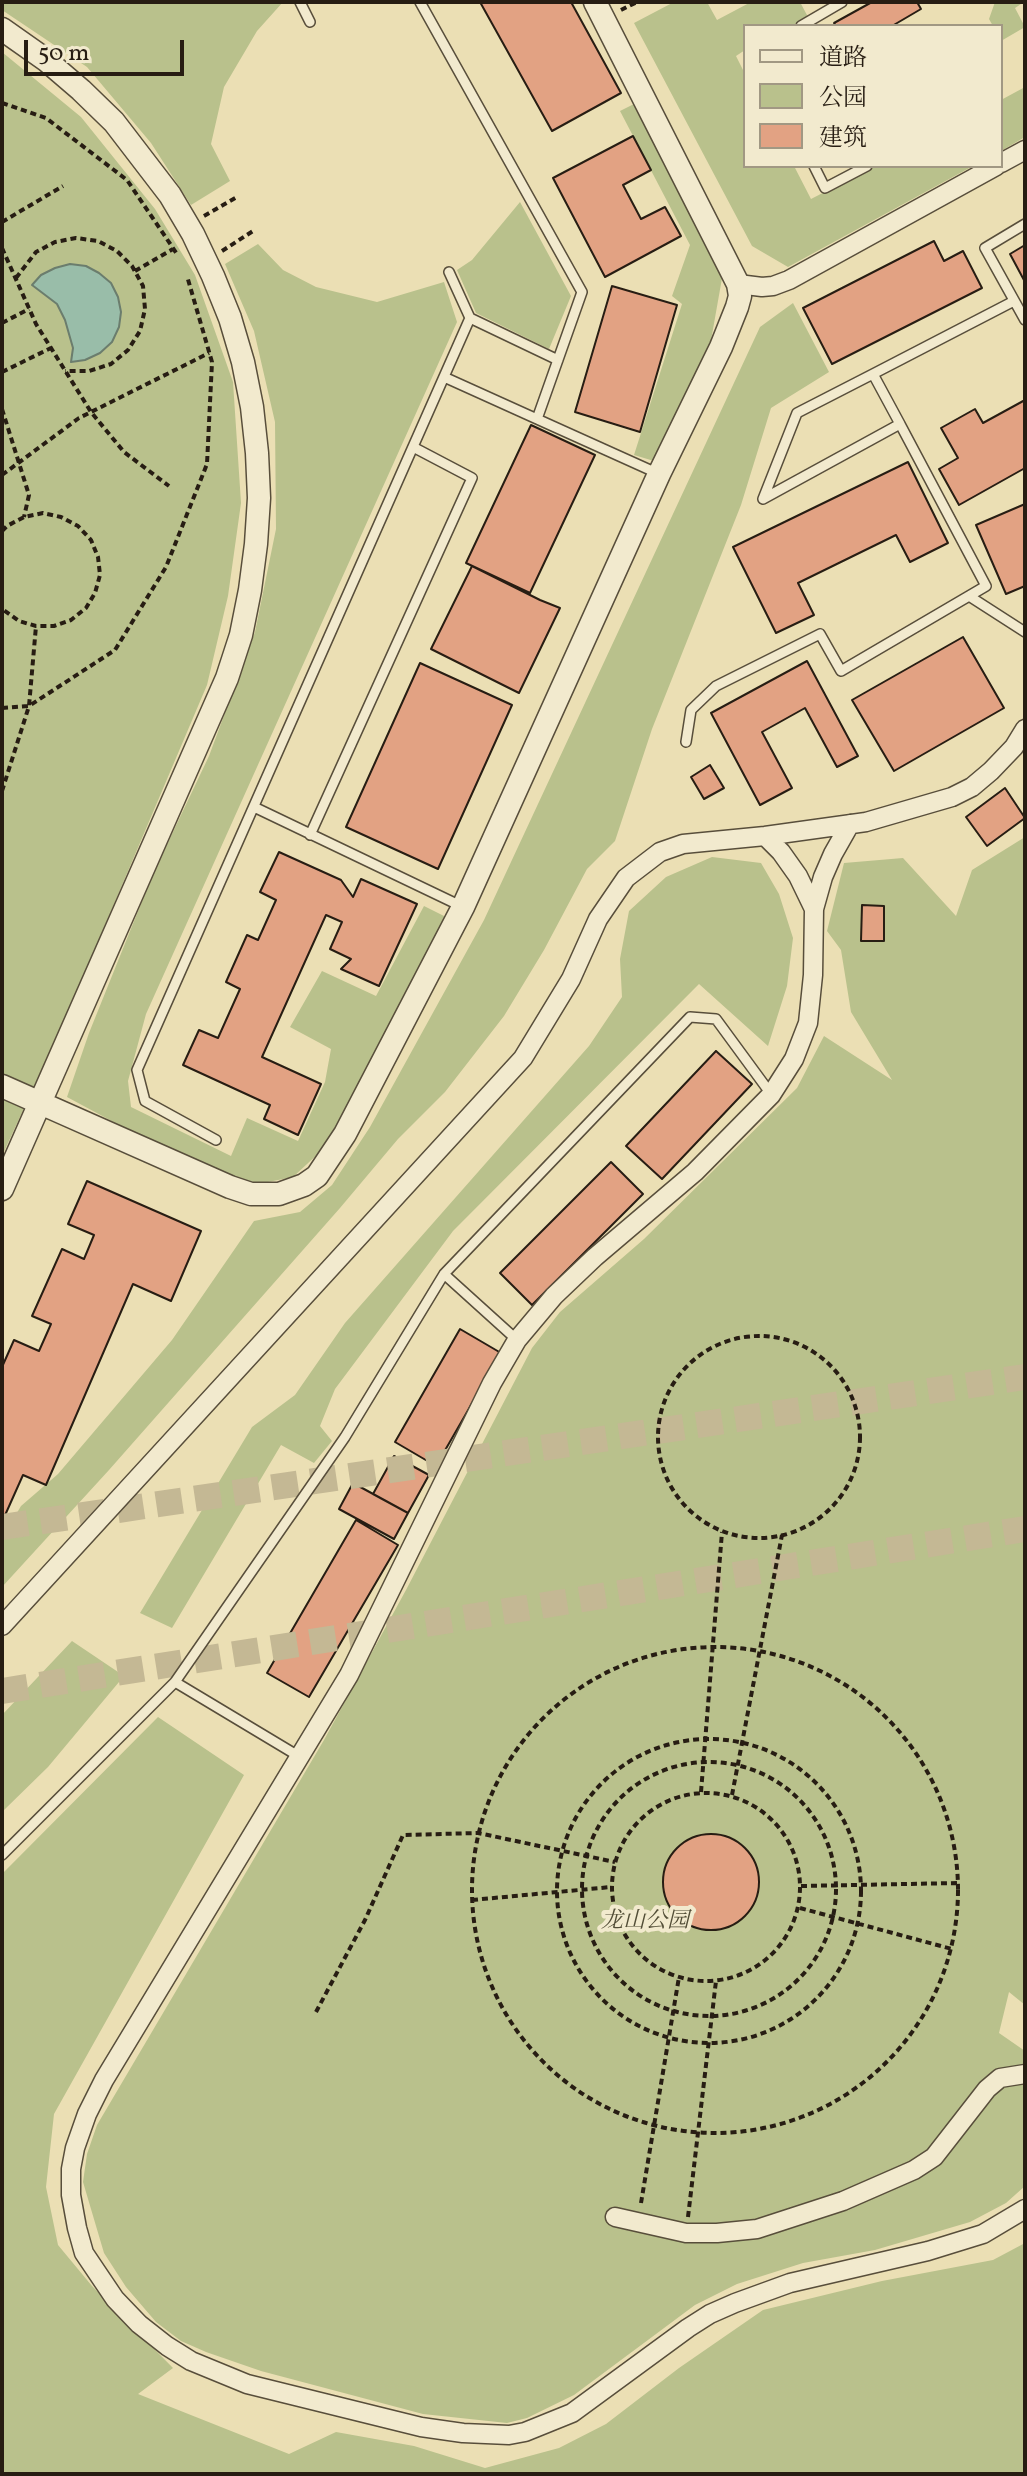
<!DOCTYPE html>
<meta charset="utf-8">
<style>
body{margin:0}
#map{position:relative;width:1027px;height:2476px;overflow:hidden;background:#ebdfb4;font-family:Vollkorn,"Noto Serif SC",serif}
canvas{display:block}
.frame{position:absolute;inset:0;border:4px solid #271d13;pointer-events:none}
.legend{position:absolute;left:743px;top:24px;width:260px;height:144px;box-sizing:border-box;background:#f2eace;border:2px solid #a19883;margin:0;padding:10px 14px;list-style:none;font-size:24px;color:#271d13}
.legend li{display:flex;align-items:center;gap:16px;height:40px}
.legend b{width:40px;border:2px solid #a19883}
.scale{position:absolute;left:24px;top:40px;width:160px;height:36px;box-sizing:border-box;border:4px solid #271d13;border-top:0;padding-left:10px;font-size:24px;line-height:28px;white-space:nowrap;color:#271d13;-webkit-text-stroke:6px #f2eace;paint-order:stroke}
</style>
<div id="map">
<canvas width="1027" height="2476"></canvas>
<div class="frame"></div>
<ul class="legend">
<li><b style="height:10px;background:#f2eace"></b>道路</li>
<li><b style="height:22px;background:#b9c18c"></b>公园</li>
<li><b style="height:22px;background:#e2a283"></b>建筑</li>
</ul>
<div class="scale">50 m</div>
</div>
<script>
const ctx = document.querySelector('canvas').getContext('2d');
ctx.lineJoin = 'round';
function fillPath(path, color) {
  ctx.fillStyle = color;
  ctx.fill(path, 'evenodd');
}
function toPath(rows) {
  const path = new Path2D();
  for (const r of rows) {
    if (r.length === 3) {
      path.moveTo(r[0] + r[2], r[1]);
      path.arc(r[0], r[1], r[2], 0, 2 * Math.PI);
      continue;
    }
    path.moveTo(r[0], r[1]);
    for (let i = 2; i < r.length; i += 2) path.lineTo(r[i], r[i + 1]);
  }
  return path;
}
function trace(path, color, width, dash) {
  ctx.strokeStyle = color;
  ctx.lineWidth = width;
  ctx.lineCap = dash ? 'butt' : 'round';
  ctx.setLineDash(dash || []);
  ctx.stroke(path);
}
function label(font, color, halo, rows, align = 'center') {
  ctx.font = font + ' Vollkorn,"Noto Serif SC",serif';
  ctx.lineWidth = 8;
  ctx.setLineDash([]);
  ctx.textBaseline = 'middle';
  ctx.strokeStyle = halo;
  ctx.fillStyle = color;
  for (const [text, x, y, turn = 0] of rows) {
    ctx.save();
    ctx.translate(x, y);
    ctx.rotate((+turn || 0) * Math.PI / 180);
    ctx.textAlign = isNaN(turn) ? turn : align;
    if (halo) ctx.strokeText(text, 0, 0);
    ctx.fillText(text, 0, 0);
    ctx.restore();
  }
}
fillPath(toPath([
 [2,2,283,2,257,31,224,87,211,144,230,181,191,205,151,143,87,67,2,10],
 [674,2,707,2,717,20,751,2,800,2,808,17,791,26,745,26,745,50,736,56,745,74,745,166,794,166,811,199,875,166,973,166,788,267,752,246,634,23],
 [995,2,1024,2,1015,8,1025,27,1001,41,1001,26,993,26,989,19],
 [2,52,81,117,155,209,195,275,233,382,241,503,228,596,207,685,69,1010,2,1156],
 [1025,87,1025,137,1001,151,1001,100],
 [638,102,724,267,710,346,654,461,634,455,682,304,672,296,690,245,620,111],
 [520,202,571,296,549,349,476,313,457,270,472,260],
 [258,244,283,270,316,287,377,302,444,282,457,322,146,1014,128,1081,131,1107,231,1156,247,1118,298,1141,325,1082,331,1049,290,1027,322,971,376,996,424,906,448,918,339,1123,320,1152,293,1177,248,1186,134,1133,67,1097,89,1033,153,874,209,756,255,632,276,529,275,422,254,331,225,264],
 [793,303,829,372,771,408,741,505,652,729,615,841,587,869,544,950,504,1016,445,1092,398,1139,340,1208,109,1470,2,1587,2,1538,21,1506,58,1474,172,1340,254,1221,300,1212,332,1185,370,1127,484,920,760,327],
 [1025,837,1025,2005,1009,1992,999,2033,1025,2051,1025,2186,1006,2203,970,2222,875,2250,803,2263,737,2284,695,2305,574,2395,527,2418,507,2423,423,2414,261,2371,206,2352,181,2341,156,2322,126,2287,104,2253,83,2182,87,2154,97,2125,324,1740,406,1590,532,1348,560,1312,644,1239,797,1088,824,1036,892,1080,851,1012,841,950,827,931,844,863,903,858,956,916,972,870],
 [712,857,761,863,779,894,793,938,787,986,768,1046,699,984,453,1231,335,1389,320,1426,332,1441,314,1463,281,1445,172,1628,140,1613,252,1427,295,1395,345,1323,589,1046,622,997,620,959,629,911,666,877],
 [72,1641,124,1676,48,1767,2,1812,2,1715],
 [158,1717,244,1775,54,2114,46,2187,58,2245,92,2286,173,2368,138,2394,289,2454,336,2432,414,2446,485,2468,559,2448,606,2424,679,2368,763,2310,882,2281,993,2260,1025,2243,1025,2474,2,2474,2,1874]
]), '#b9c18c');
const water = toPath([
 [70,264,86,266,99,273,111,283,118,297,121,312,119,327,112,342,100,353,85,360,71,362,73,348,65,320,57,304,32,285,41,275,55,268,70,264]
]);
fillPath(water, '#99bda9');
trace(water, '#6b7d6d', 2);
const building = toPath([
 [480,2,571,2,621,93,552,131,480,2],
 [872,2,917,2,921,9,892,26,836,26,834,23,872,2],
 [633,136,651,170,623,185,641,219,665,207,681,236,605,277,553,178,633,136],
 [934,241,944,261,963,251,982,288,832,364,803,308,934,241],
 [1025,245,1025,282,1010,254,1025,245],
 [612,286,677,305,640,432,575,412,612,286],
 [1025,400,1025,468,959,505,939,469,958,458,941,428,975,409,983,423,1025,400],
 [531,425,595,455,530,593,466,563,531,425],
 [908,462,948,543,910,562,896,535,798,583,814,615,776,633,733,547,908,462],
 [1025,504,1025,586,1006,594,976,525,1025,504],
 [472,566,540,600,560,608,519,693,431,649,472,566],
 [963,637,1004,708,894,771,852,700,963,637],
 [807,661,858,756,837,767,805,708,762,732,792,788,760,805,711,713,807,661],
 [420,663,512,705,438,869,346,827,420,663],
 [710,765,724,788,704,799,691,777,710,765],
 [1005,788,1025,818,987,846,966,817,1005,788],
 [279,852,341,880,353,897,361,879,417,904,379,986,341,969,351,959,330,949,342,922,326,915,262,1057,321,1084,298,1135,264,1119,270,1105,183,1065,199,1030,218,1038,240,989,226,982,247,935,258,940,276,900,260,892,279,852],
 [862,905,884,906,884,941,861,941,862,905],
 [716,1051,752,1084,662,1179,626,1146,716,1051],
 [611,1162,643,1194,532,1305,500,1273,611,1162],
 [87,1181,201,1231,171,1301,133,1284,46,1485,23,1475,2,1522,2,1367,14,1340,39,1351,51,1324,32,1316,62,1249,84,1259,94,1235,68,1224,87,1181],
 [460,1329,501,1353,436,1466,395,1442,460,1329],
 [394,1456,429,1475,408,1513,373,1494,394,1456],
 [353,1483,408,1513,394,1539,339,1509,353,1483],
 [356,1520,398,1545,309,1697,267,1673,356,1520],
 [711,1882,48]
]);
fillPath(building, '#e2a283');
trace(building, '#271d13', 2);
trace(toPath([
 [2,1527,1025,1377],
 [2,1691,1025,1529]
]), '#c4b894', 26, [26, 13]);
const service = toPath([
 [300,2,310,22],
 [420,2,582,292,537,419,659,474],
 [801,26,842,2],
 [814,166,825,188,867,166],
 [1025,224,985,248,1025,320],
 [470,318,558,360],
 [873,374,900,424,763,499,797,413,873,374,1014,301],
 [444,377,537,419],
 [969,596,1025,632],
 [686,742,691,710,716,686,820,634,841,671,986,586,900,424],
 [254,807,463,907],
 [310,835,472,478,413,447],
 [216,1140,145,1101,137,1070,470,318,449,272],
 [444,1274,517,1340],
 [175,1682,300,1757],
 [2,1855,175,1682,345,1437,444,1274,690,1017,716,1019,771,1094]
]);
const minor = toPath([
 [1001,163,1025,150],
 [738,284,762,287,773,286,789,280,996,166],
 [765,836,781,852,798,876,814,909,813,975,808,1023,794,1059,771,1095,695,1172,595,1257,554,1296,517,1340,492,1383,349,1675,104,2080,87,2114,75,2148,71,2169,71,2195,77,2228,84,2253,115,2299,139,2324,167,2346,191,2361,247,2384,421,2427,463,2433,509,2435,525,2432,572,2413,688,2328,710,2314,735,2303,790,2283,928,2251,983,2234,1025,2209],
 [814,909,823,877,833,854,850,824],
 [2,1626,523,1058,571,979,598,919,626,878,660,852,683,844,765,836,866,822,952,797,972,787,991,771,1014,747,1025,729],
 [615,2217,686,2233,717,2233,757,2229,843,2201,914,2170,934,2157,987,2089,1000,2078,1025,2074]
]);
const tertiary = toPath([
 [2,29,46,60,81,90,114,122,170,195,193,234,213,276,230,318,243,362,252,407,257,453,259,498,256,544,250,590,241,635,227,678,2,1189],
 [2,1086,230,1187,251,1194,279,1194,304,1185,317,1176,345,1134,463,907,659,474,721,347,737,307,740,296,738,284,595,2]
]);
trace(service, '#584e3b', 12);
trace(minor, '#584e3b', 21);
trace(tertiary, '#584e3b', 25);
trace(toPath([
 [621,10,637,2],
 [2,103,46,118,127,180,177,254],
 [204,216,237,197],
 [2,222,63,186],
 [2,248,36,324,91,412,124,452,169,486],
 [222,251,253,231],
 [135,271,173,249],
 [16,278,36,252,55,242,76,238,98,241,117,251,132,266,143,286,145,309,140,331,128,350,111,364,89,371,65,371],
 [2,323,29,309],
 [2,372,51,348],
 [2,409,29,495,24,517],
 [2,475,79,418,209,353],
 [2,531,7,526,24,517,43,513,61,517,78,526,91,540,98,557,100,575,95,593,86,608,71,620,54,626,36,626,19,621,2,609],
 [2,708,29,706,115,650,166,567,207,464,212,362,187,276],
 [2,791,29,706,36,626],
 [759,1437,101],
 [715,1890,243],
 [709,1891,152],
 [709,1889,127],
 [701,1792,722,1532],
 [706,1887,94],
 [732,1795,782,1535],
 [801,1886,959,1883],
 [472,1900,611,1887],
 [800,1908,952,1949],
 [316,2012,365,1920,403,1835,478,1833,615,1862],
 [641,2203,679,1977],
 [688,2217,716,1981]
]), '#271d13', 4, [6, 4]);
trace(service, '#f2eace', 9);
trace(minor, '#f2eace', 18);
trace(tertiary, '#f2eace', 22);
label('italic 22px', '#534e37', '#f2eace', [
 ["龙山公园",645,1923]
]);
</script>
